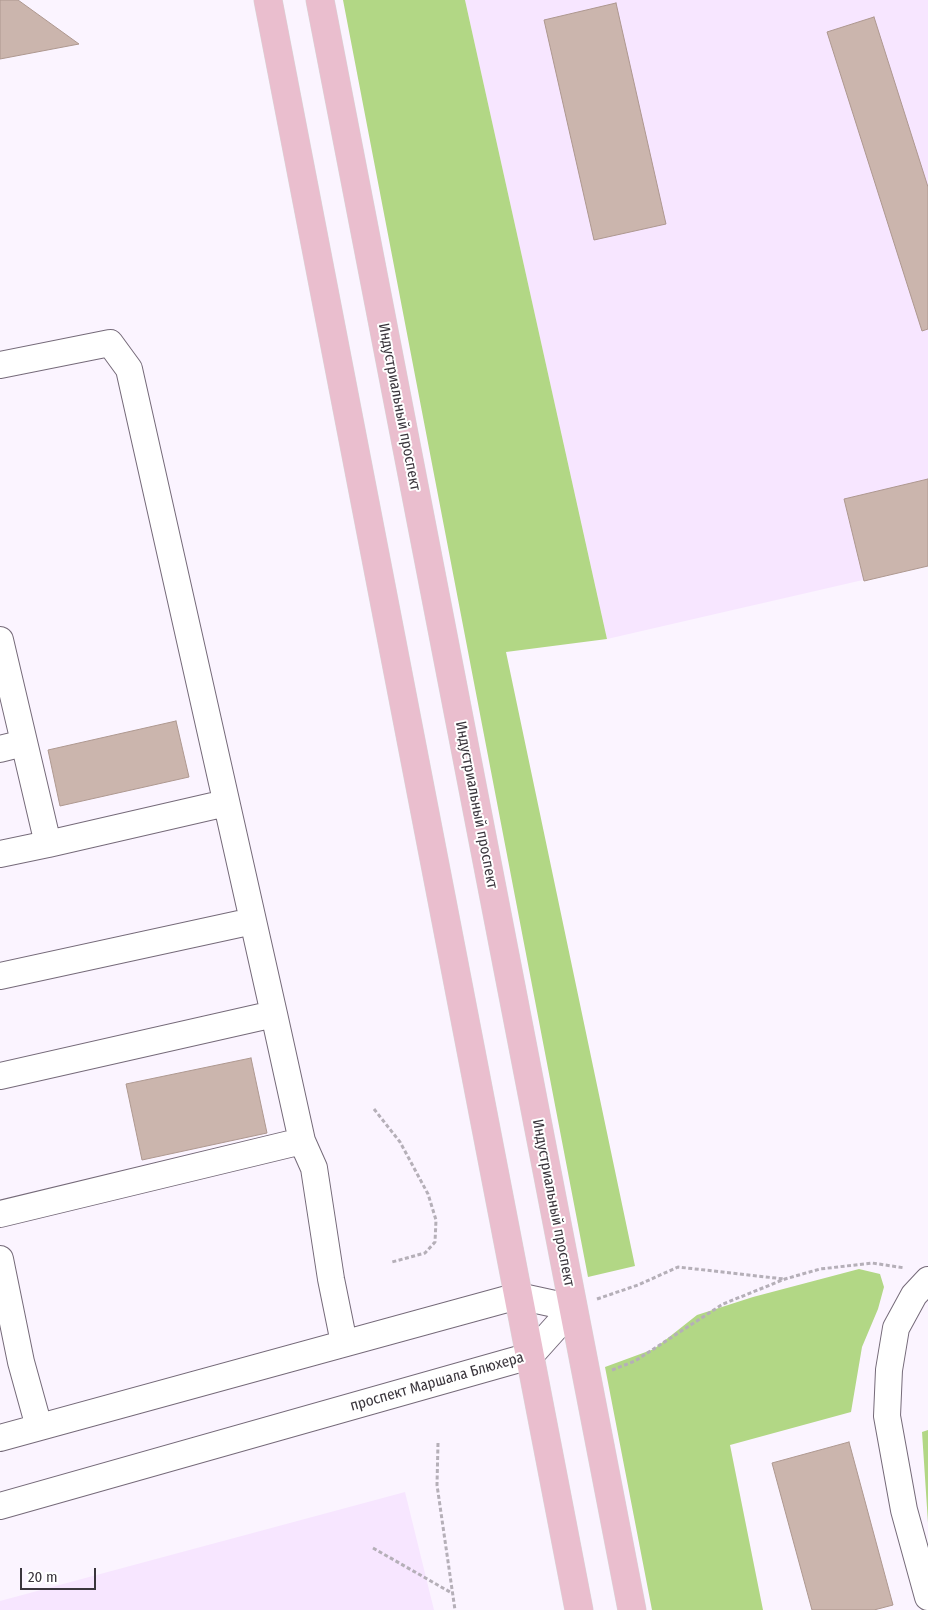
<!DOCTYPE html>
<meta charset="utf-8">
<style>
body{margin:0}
#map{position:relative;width:928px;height:1610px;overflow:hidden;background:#fbf4ff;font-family:"Fira Sans Condensed",sans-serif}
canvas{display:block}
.scale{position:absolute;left:20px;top:1568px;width:76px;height:22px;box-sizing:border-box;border:2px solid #3a353c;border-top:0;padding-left:6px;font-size:15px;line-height:18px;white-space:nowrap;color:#3a353c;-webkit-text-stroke:4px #fff;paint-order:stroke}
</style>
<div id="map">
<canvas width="928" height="1610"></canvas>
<div class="scale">20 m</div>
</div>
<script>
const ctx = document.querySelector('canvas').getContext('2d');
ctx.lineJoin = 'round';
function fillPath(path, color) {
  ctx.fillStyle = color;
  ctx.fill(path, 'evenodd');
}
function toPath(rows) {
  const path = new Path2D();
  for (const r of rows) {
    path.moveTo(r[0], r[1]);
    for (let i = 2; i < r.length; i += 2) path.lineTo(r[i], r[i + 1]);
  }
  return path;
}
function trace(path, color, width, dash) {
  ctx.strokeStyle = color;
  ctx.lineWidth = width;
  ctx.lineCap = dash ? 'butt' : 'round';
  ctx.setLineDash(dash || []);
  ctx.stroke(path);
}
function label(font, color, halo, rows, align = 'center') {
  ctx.font = font + ' "Fira Sans Condensed",sans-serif';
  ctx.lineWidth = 4;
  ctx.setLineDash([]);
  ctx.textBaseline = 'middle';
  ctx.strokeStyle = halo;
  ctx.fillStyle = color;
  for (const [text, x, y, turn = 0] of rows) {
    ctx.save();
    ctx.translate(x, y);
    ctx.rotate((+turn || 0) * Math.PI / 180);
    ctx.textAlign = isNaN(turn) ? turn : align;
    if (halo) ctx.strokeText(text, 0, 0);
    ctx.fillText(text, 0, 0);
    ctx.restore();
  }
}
fillPath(toPath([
 [465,0,928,0,928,565,607,639],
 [405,1492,434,1610,0,1610,0,1601]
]), '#f7e6ff');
fillPath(toPath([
 [343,0,465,0,607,639,506,652,635,1266,588,1277],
 [859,1269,880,1274,884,1287,878,1309,862,1347,851,1412,730,1445,763,1610,652,1610,605,1367,654,1349,697,1315,753,1297],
 [928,1430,928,1523,922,1432]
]), '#b2d785');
const building = toPath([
 [0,0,18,0,79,44,0,59,0,0],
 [616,3,666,224,594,240,544,20,616,3],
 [874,17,928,187,928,329,922,331,827,32,874,17],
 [928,479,928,566,864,581,844,499,928,479],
 [176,721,189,777,60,806,48,750,176,721],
 [251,1058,267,1133,142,1160,126,1084,251,1058],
 [849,1442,893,1605,874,1610,812,1610,772,1463,849,1442]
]);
fillPath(building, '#cbb5ad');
trace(building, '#ae9890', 1);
const minor = toPath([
 [0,365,110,343,129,369,274,1014],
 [0,640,48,844,226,803],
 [0,749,24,743],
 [0,854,48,844],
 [0,976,253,921],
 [0,1076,274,1014,302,1141,314,1168,331,1279,344,1343],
 [0,1214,302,1141],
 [0,1259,21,1362,39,1427],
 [928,1280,914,1295,896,1328,889,1370,887,1416,904,1510,928,1597],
 [0,1438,518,1296,573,1308],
 [0,1506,530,1356,573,1308]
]);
const major = toPath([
 [268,0,579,1610],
 [320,0,632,1610]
]);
trace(minor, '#756a79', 28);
trace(major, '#d8d7d8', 29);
trace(toPath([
 [374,1109,400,1142,428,1194,436,1220,435,1242,425,1253,392,1262],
 [597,1299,638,1285,678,1267,784,1279],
 [612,1370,635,1361,723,1304,785,1279,820,1269,872,1263,905,1268],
 [438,1443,437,1485,455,1610],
 [373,1548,450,1592]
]), '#b5afb8', 3, [4, 2.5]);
trace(minor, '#fff', 26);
trace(major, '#eabece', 28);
label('15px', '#3a353c', '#fff', [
 ["Индустриальный проспект",399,407,79],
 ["Индустриальный проспект",476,805,79],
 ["Индустриальный проспект",553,1203,79],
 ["проспект Маршала Блюхера",437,1382,-16]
]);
</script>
